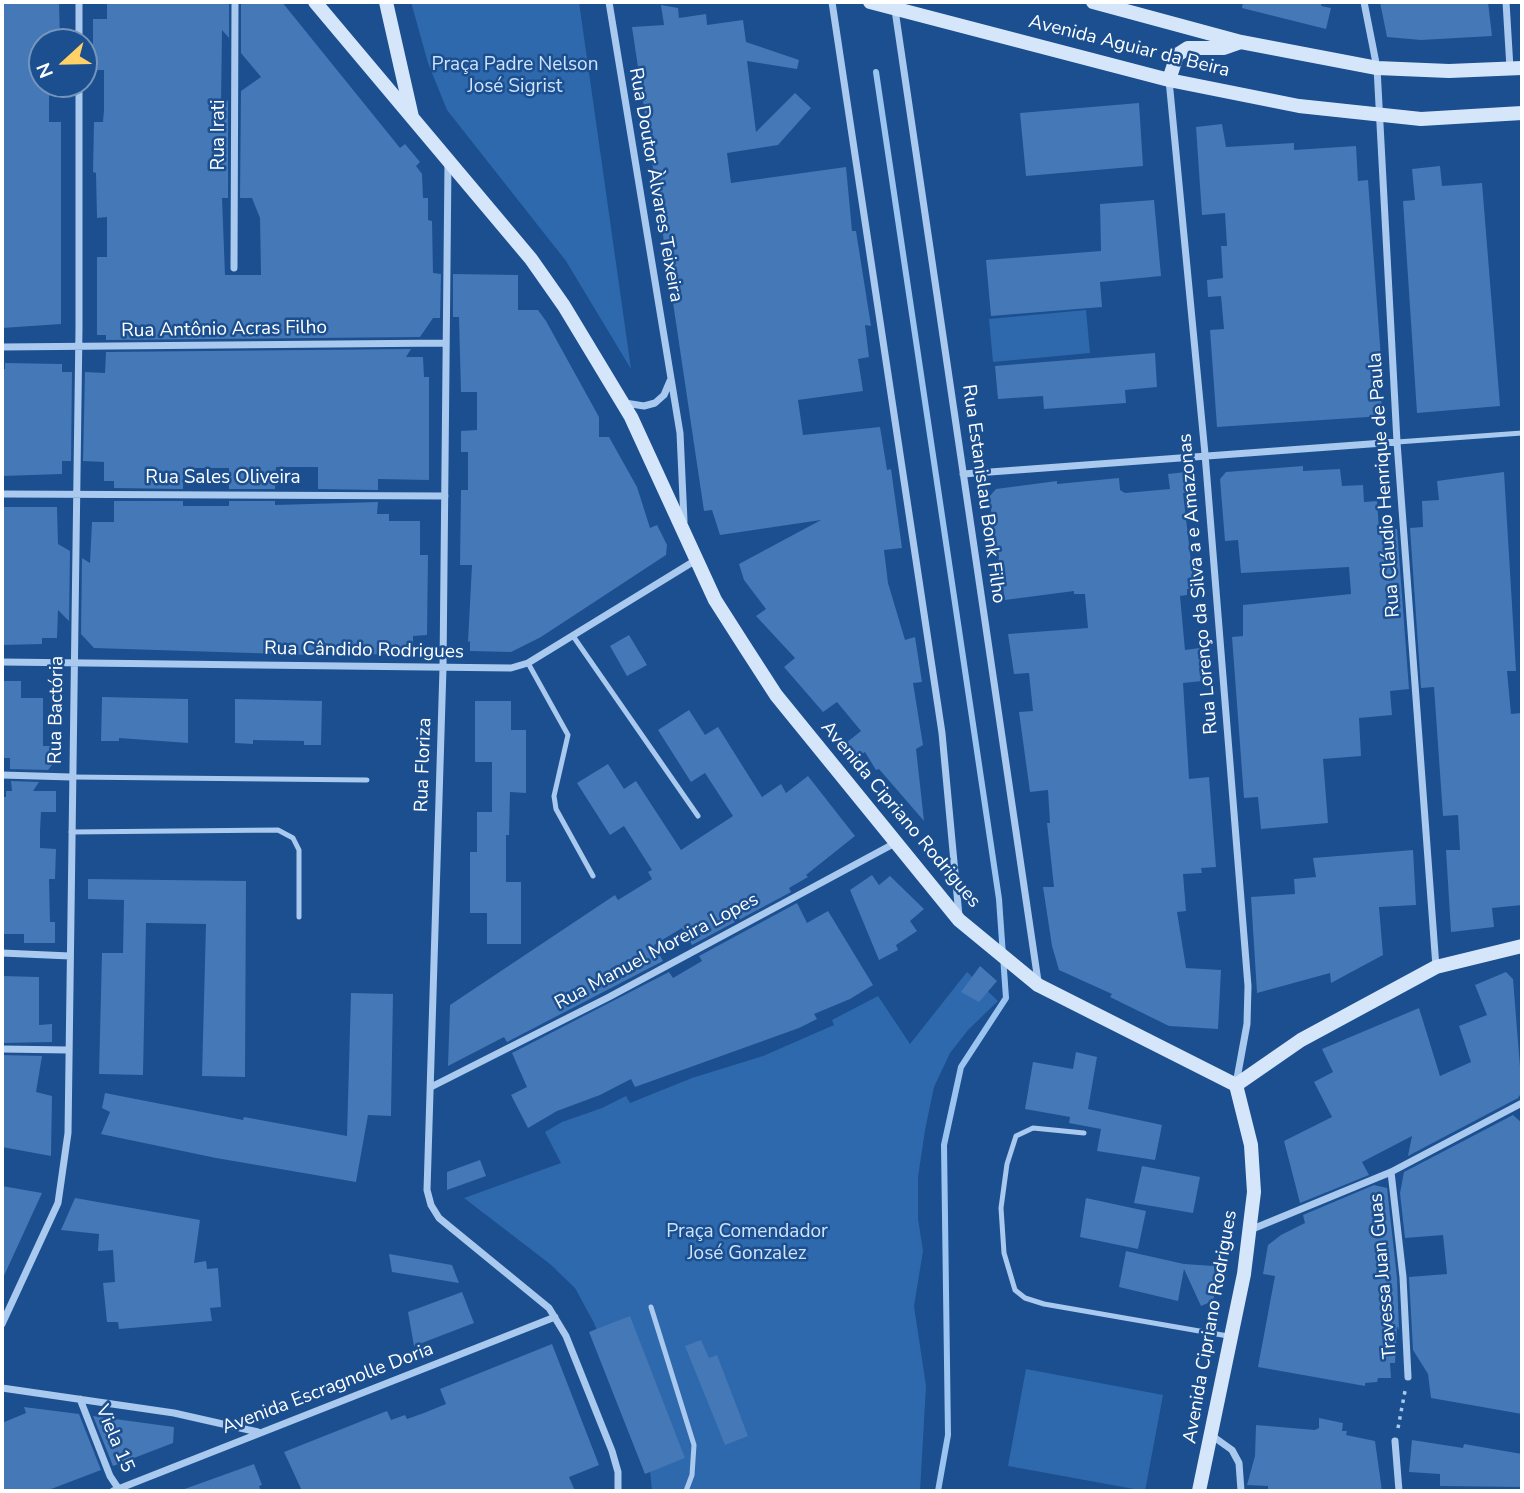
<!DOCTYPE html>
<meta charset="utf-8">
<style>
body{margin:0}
#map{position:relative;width:1524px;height:1493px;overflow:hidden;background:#1b4f8f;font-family:"Nunito Sans",sans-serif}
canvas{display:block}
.frame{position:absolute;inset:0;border:4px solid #fff;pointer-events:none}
.north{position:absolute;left:28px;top:28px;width:70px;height:70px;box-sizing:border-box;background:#1b4f8f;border:2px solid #7695bc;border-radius:50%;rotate:248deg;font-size:19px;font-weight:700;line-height:28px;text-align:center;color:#fff}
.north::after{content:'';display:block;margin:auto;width:24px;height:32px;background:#ffd166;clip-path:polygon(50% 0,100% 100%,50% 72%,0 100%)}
</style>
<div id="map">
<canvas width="1524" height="1493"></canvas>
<div class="frame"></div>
<div class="north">N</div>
</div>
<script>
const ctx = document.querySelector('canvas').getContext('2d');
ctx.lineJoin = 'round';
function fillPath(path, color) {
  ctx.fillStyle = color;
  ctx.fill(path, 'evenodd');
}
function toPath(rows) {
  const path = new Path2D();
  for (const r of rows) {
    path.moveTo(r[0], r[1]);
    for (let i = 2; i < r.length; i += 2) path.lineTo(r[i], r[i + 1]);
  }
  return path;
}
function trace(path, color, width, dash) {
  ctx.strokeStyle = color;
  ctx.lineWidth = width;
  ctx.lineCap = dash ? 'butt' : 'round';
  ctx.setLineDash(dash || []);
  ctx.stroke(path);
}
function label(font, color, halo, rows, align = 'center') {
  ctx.font = font + ' "Nunito Sans",sans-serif';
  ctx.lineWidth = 5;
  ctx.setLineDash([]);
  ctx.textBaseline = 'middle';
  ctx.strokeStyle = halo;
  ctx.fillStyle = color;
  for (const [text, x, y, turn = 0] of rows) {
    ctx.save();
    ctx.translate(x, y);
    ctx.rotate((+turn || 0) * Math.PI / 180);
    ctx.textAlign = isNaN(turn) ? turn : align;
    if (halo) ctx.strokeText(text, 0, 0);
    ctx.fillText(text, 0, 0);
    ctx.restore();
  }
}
fillPath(toPath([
 [411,2,579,2,631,369,566,261,447,110,428,63],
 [1086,310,1090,353,993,362,989,319],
 [967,972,998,1001,968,1030,950,1053,934,1087,925,1130,918,1177,918,1219,923,1251,914,1306,926,1386,920,1491,652,1491,649,1461,594,1323,575,1288,550,1264,464,1198,561,1163,545,1132,562,1122,602,1108,626,1096,630,1103,692,1078,763,1056,834,1025,832,1020,878,996,910,1044],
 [1026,1369,1163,1395,1145,1491,1008,1466]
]), '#2e69ad');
trace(toPath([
 [876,72,999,899,1006,998,961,1067,944,1145,948,1435,938,1491]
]), '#9cc4f0', 6);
fillPath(toPath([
 [2,2,59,2,60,42,42,42,42,87,49,87,49,122,61,122,61,324,2,328],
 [107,2,229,2,229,38,222,30,221,106,228,100,228,198,222,198,225,275,261,275,260,218,252,198,240,198,241,91,261,77,241,53,241,2,282,2,400,148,405,144,420,162,416,166,422,174,423,198,428,198,428,220,432,221,433,273,441,274,440,318,433,318,420,337,106,340,106,335,97,335,97,257,107,257,107,217,97,218,96,173,93,172,94,122,103,122,104,110,104,70,93,70,93,19,107,19],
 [1243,2,1322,2,1321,6,1331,8,1326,29,1242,8],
 [1380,2,1488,2,1492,36,1421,40,1387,37],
 [661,5,678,8,679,18,706,14,707,25,743,20,746,42,799,60,797,69,747,61,756,132,795,93,811,108,778,145,727,153,731,183,846,167,852,231,856,231,871,326,865,325,869,357,858,359,863,391,798,400,803,435,880,427,887,470,891,469,902,548,884,550,888,583,905,640,915,637,922,682,913,683,923,745,916,749,924,821,879,769,876,770,865,752,857,757,846,743,861,731,837,702,823,712,784,667,795,658,756,616,766,609,744,580,739,564,821,520,720,535,712,510,704,511,632,27,664,25],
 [1139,103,1143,166,1026,176,1020,113],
 [1222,124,1226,147,1294,143,1294,150,1356,146,1358,181,1368,180,1381,359,1376,359,1383,416,1217,427,1210,330,1224,329,1221,296,1208,297,1207,280,1223,278,1221,246,1227,246,1225,213,1202,215,1196,127],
 [1440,166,1442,186,1482,183,1500,406,1417,413,1403,201,1415,200,1412,169],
 [1154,200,1161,276,1100,282,1102,307,991,316,986,260,1101,251,1100,204],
 [453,274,518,275,518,310,538,310,546,321,599,417,599,437,609,437,637,487,650,528,657,525,667,545,666,555,541,637,511,652,470,651,470,641,468,642,472,565,460,565,461,490,468,490,468,452,461,452,461,431,477,430,477,392,461,392,459,317,453,317],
 [411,349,406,357,423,357,424,377,429,377,429,480,378,479,378,490,318,489,318,467,276,467,275,489,229,489,229,468,183,468,183,489,114,488,114,481,104,481,104,462,83,461,85,372,105,373,106,352],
 [1155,353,1157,387,1125,390,1126,403,1044,409,1043,396,998,399,995,366],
 [5,363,62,364,62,372,72,372,71,461,62,461,62,474,2,476,2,369,5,369],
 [1303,466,1303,471,1340,469,1342,486,1363,485,1364,502,1377,501,1379,530,1397,529,1409,689,1390,691,1392,715,1359,718,1361,756,1323,759,1328,823,1261,829,1258,797,1244,798,1232,637,1243,636,1243,605,1351,594,1349,567,1241,573,1238,540,1225,541,1220,479,1226,472],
 [1186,472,1187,493,1183,493,1194,588,1187,589,1187,595,1180,596,1185,650,1200,648,1202,681,1183,683,1188,762,1189,779,1209,777,1216,867,1201,868,1202,873,1183,874,1186,911,1177,912,1186,968,1221,970,1218,1029,1169,1026,1110,997,1112,994,1059,970,1052,946,1043,887,1054,887,1047,823,1050,823,1048,790,1030,792,1019,712,1033,711,1029,673,1014,674,1008,634,1088,628,1085,594,1074,594,1074,591,1005,600,989,497,996,489,1057,481,1057,484,1119,478,1120,490,1125,493,1170,489,1168,474],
 [1504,472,1516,671,1507,671,1511,714,1521,713,1522,734,1522,905,1492,908,1494,927,1451,932,1446,850,1460,850,1458,815,1443,816,1434,687,1421,688,1410,528,1423,527,1422,501,1439,500,1437,481],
 [114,501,183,501,183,506,229,506,229,501,275,501,275,505,378,502,377,514,389,514,389,521,420,521,420,555,428,555,427,635,413,636,413,652,396,654,313,655,94,648,81,634,82,558,90,563,92,522,114,522],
 [2,507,57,507,58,544,70,551,69,621,58,610,57,638,42,638,42,644,2,645],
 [629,635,647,665,627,676,610,646],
 [2,681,21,681,21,698,43,698,43,746,55,746,55,761,48,770,10,769,10,758,2,758],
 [102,697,188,699,188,743,119,738,119,741,101,741],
 [235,699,322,701,321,745,304,745,304,741,253,740,253,744,235,743],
 [475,701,511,701,511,730,526,730,526,793,510,792,509,835,506,835,506,882,521,882,521,944,487,944,487,913,470,913,470,852,477,852,477,812,492,812,492,762,475,762],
 [689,710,705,735,718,727,762,797,781,784,786,793,808,776,855,836,806,875,808,877,789,888,791,892,692,945,682,928,654,945,663,961,507,1042,504,1037,448,1066,450,1005,615,895,618,900,652,879,648,872,652,870,624,826,610,835,577,783,608,764,624,789,636,781,681,850,733,816,705,773,691,782,658,730],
 [11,781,39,782,33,791,56,791,56,812,41,812,40,831,40,848,56,849,55,879,49,879,50,922,55,922,55,943,24,943,24,934,2,934,2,797,6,797,6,791,12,791],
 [1413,850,1416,905,1379,907,1383,955,1331,983,1330,973,1257,993,1251,897,1295,894,1294,879,1316,877,1313,858],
 [872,875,879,885,890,876,924,909,910,921,917,931,896,945,898,950,879,960,850,890],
 [88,879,246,881,245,1077,202,1076,206,924,146,923,143,1075,99,1074,102,953,123,953,124,900,88,899],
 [797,903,807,923,828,911,873,985,850,999,814,1014,817,1019,799,1028,635,1087,631,1079,600,1095,557,1111,528,1128,511,1095,527,1087,512,1053,669,972,673,978,702,961,699,956],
 [980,966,997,981,979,1002,961,992],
 [1506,972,1513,979,1522,1092,1518,1098,1408,1156,1412,1136,1362,1162,1369,1175,1300,1203,1284,1141,1332,1117,1314,1082,1333,1072,1322,1049,1419,1008,1440,1076,1471,1062,1459,1026,1487,1015,1475,985],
 [2,976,39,977,39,1025,52,1024,52,1042,2,1043],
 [351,993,393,994,391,1116,368,1115,356,1182,216,1158,101,1134,110,1112,102,1108,105,1093,243,1120,244,1117,347,1136],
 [1076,1052,1097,1057,1088,1109,1162,1125,1155,1160,1097,1151,1101,1129,1069,1123,1070,1117,1025,1109,1033,1062,1073,1069],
 [2,1055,42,1056,36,1092,52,1096,51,1156,2,1147],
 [1513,1115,1522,1123,1522,1414,1431,1398,1428,1374,1413,1350,1409,1277,1447,1274,1443,1235,1405,1238,1400,1193,1404,1172],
 [480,1160,486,1176,447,1190,447,1172],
 [1142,1166,1200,1177,1193,1213,1134,1203],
 [1374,1185,1387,1188,1397,1278,1399,1330,1397,1326,1395,1363,1390,1363,1391,1378,1378,1378,1377,1382,1365,1383,1365,1386,1258,1367,1275,1276,1263,1274,1268,1245,1281,1235,1305,1223,1303,1215],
 [2,1186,42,1193,2,1280],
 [75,1198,200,1220,194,1263,206,1261,207,1269,218,1268,221,1307,210,1308,212,1321,119,1329,118,1322,107,1322,103,1283,115,1282,113,1250,98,1251,99,1234,61,1230],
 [1086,1198,1146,1211,1138,1249,1080,1237],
 [1126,1251,1184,1264,1214,1266,1216,1287,1213,1301,1201,1306,1184,1269,1178,1301,1119,1287],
 [389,1254,452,1265,459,1283,392,1272],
 [462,1292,474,1323,414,1346,408,1312],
 [630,1316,685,1458,645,1474,589,1332],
 [701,1340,709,1358,717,1355,748,1436,725,1445,685,1346],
 [552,1344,599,1465,569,1477,575,1491,302,1491,284,1452,387,1411,391,1420,405,1415,407,1419,424,1413,446,1404,440,1389],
 [24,1407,79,1414,101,1470,46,1491,2,1491,2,1423,26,1413],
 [93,1416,174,1427,173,1443,113,1466],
 [1319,1418,1343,1423,1342,1431,1347,1431,1346,1435,1375,1441,1382,1491,1268,1491,1268,1486,1247,1485,1255,1456,1256,1425,1315,1430,1319,1428],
 [1412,1440,1463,1448,1464,1444,1522,1454,1522,1487,1440,1486,1440,1474,1409,1472],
 [254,1464,262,1485,259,1486,261,1491,179,1491]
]), '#4478b7');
trace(toPath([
 [1398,1428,1405,1391]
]), '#a9c9ee', 3.5, [3.5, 5]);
trace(toPath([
 [1397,442,1522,433],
 [573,636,698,816],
 [528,663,568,735,554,796,556,809,593,876],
 [71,777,367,780],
 [71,832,278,830,293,838,299,850,299,917],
 [1084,1133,1033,1128,1016,1136,1007,1164,1001,1208,1004,1253,1015,1290,1025,1298,1044,1304,1228,1336],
 [651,1307,694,1445,692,1475,686,1491]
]), '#a9c9ee', 5);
trace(toPath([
 [79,2,79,42],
 [609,2,680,433,684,521],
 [832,2,942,733,959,916],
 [1364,2,1377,68,1397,442,1436,967],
 [1506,2,1510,68],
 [895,10,1038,981],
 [1169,80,1205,454,1248,986,1247,1024,1236,1084],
 [448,162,443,668,427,1190,431,1205,439,1218,549,1308,566,1336,612,1451,618,1472,618,1491],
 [234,268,235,2],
 [2,347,446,343],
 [625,403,644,406,655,403,664,395,670,381],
 [963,474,1397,442],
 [2,494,445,496],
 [2,662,511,668,528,663,696,560],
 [2,775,71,777],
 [2,953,70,956],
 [2,1049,68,1050],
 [431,1087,609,997,897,842],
 [1391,1172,1403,1277,1408,1377],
 [1250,1230,1391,1172,1522,1103],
 [2,1324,58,1203,68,1133,79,328,79,84],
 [2,1388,174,1413,258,1432],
 [80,1399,110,1476,120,1491],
 [1211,1435,1232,1450,1239,1463,1241,1491],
 [1395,1441,1399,1491],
 [113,1491,555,1317]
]), '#a9c9ee', 7);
trace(toPath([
 [315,2,531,259,564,306,631,417,715,600,745,647,776,695,959,920,1038,985,1236,1085],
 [386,2,412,117],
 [870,2,1169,80,1299,106,1421,119,1522,113],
 [1093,2,1241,42,1377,68,1449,71,1522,68],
 [1169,80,1177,55,1188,48,1224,48,1241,42],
 [1236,1085,1301,1040,1436,967,1522,946],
 [1199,1491,1244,1274,1254,1192,1251,1145,1236,1085]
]), '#d6e6fa', 14);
label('19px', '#fff', '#1b4f8f', [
 ["Avenida Aguiar da Beira",1129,47,14],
 ["Rua Irati",219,135,-90],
 ["Rua Doutor Àlvares Teixeira",655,185,80],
 ["Rua Antônio Acras Filho",224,330,-1],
 ["Rua Sales Oliveira",223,478],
 ["Rua Cláudio Henrique de Paula",1385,485,-94],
 ["Rua Estanislau Bonk Filho",983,494,82],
 ["Rua Lorenço da Silva a e Amazonas",1199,584,-95],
 ["Rua Cândido Rodrigues",364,651,1],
 ["Rua Bactória",57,710,-89],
 ["Rua Floriza",424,765,-88],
 ["Avenida Cipriano Rodrigues",900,815,50],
 ["Rua Manuel Moreira Lopes",657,952,-28],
 ["Travessa Juan Guas",1384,1276,-95],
 ["Avenida Cipriano Rodrigues",1211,1327,-80],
 ["Avenida Escragnolle Doria",328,1389,-21],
 ["Viela 15",114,1439,67]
]);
label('19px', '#cfe3fa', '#1b4f8f', [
 ["Praça Padre Nelson",515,65],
 ["José Sigrist",515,87],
 ["Praça Comendador",747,1232],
 ["José Gonzalez",747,1254]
]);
</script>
